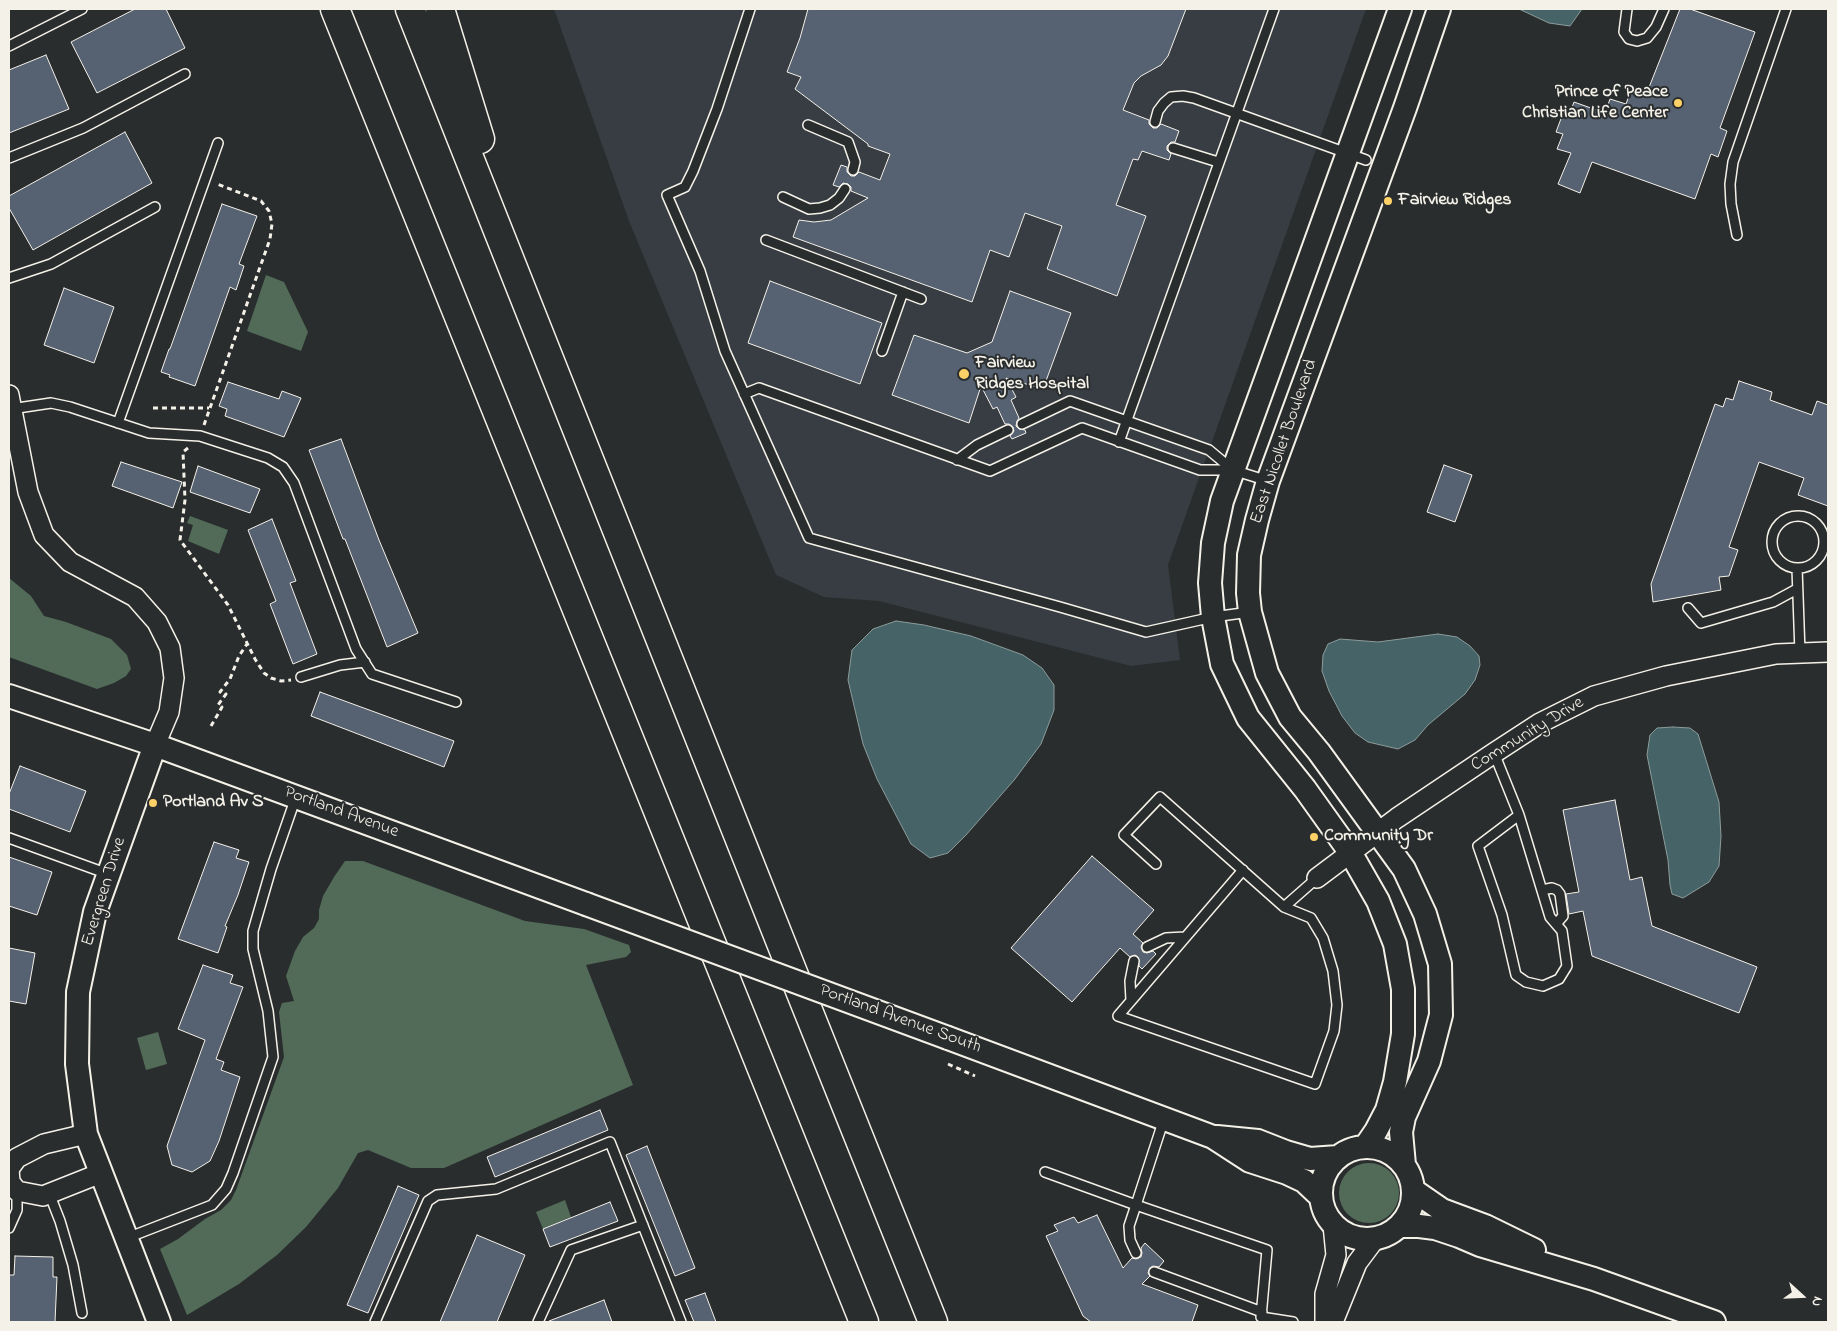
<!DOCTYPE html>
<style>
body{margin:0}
#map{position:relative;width:1837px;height:1331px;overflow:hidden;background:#2a2d2e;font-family:"Indie Flower",sans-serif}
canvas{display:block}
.frame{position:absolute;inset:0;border:10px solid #f4f1e8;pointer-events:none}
.north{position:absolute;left:1777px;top:1271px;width:50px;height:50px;-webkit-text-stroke:4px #2a2d2e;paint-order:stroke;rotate:110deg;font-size:14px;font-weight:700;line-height:20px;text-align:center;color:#f4f1e8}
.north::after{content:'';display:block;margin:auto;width:18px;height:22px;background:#f4f1e8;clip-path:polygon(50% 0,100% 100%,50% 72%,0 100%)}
</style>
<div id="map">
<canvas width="1837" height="1331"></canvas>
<div class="frame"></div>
<div class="north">N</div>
</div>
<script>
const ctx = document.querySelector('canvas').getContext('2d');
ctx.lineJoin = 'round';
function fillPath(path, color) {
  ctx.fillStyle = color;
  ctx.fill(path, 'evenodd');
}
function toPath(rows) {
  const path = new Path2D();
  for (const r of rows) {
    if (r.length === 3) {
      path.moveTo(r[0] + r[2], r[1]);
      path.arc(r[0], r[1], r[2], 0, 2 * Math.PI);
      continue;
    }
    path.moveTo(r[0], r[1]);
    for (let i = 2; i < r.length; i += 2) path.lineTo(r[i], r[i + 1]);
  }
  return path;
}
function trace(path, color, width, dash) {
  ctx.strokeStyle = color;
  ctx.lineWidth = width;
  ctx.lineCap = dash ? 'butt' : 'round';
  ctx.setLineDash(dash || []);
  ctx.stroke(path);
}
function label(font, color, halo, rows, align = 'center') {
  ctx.font = font + ' "Indie Flower",sans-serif';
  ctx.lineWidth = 4;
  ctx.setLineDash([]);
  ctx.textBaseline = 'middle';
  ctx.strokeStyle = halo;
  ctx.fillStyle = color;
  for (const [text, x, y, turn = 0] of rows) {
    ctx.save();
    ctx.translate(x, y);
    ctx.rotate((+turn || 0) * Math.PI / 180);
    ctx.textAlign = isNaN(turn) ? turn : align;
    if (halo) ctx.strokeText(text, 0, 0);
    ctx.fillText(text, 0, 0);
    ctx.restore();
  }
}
fillPath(toPath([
 [554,9,1366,9,1168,565,1180,660,1131,666,879,601,824,597,776,575,629,221]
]), '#373d42');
fillPath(toPath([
 [266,275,284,282,308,332,301,351,247,331],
 [190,516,228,530,219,554,188,541,193,525,187,523],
 [9,578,31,596,44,616,66,622,111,639,127,655,131,669,126,676,114,683,97,689,9,657],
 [345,861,363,861,525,921,584,929,629,945,631,952,626,957,586,965,633,1085,444,1168,411,1168,368,1150,358,1153,338,1188,306,1227,277,1255,239,1284,187,1315,160,1249,178,1239,205,1219,221,1210,231,1200,236,1190,284,1057,279,1012,282,1003,294,1001,286,976,295,951,303,937,314,928,319,919,319,910,323,896,334,877],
 [158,1032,167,1064,146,1070,137,1038],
 [1369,1193,30],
 [565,1200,571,1217,543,1229,536,1212]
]), '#526b58');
const water = toPath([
 [1519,9,1582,9,1570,26,1549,23,1519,9],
 [896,621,924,625,971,636,1023,655,1042,668,1054,685,1054,710,1041,744,1015,779,966,835,948,853,930,858,911,844,877,779,863,744,848,680,852,650,873,629,896,621],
 [1438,634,1457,637,1470,646,1479,656,1480,665,1475,680,1465,694,1428,725,1415,740,1398,749,1368,742,1355,733,1342,716,1329,691,1322,671,1323,655,1328,644,1340,639,1378,642,1438,634],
 [1673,727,1690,728,1698,734,1719,802,1721,836,1719,866,1709,882,1683,898,1672,894,1670,885,1668,860,1647,755,1650,735,1657,728,1673,727]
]);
fillPath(water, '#466468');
trace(water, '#8c9c9b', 1);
const building = toPath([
 [135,9,166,9,185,48,97,93,71,42,135,9],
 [808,9,1186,9,1168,56,1161,65,1141,76,1134,83,1123,110,1149,120,1149,124,1153,128,1157,128,1161,124,1179,131,1175,142,1171,142,1167,146,1167,150,1171,154,1169,160,1142,151,1138,160,1133,159,1116,205,1146,216,1117,296,1047,269,1062,226,1025,213,1009,257,990,250,972,302,793,237,799,220,814,222,831,220,868,198,851,191,851,187,848,184,843,183,839,187,833,185,841,165,847,167,847,172,851,176,855,176,859,172,880,180,890,154,868,146,868,144,795,89,801,77,787,72,800,38,808,9],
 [1680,9,1690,9,1755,32,1720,128,1727,131,1718,157,1711,154,1695,199,1592,162,1580,193,1558,184,1571,153,1557,149,1563,134,1556,132,1562,116,1568,118,1574,102,1605,113,1610,99,1626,104,1631,90,1646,95,1680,9],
 [46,55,69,109,9,133,9,70,46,55],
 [125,132,152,183,33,250,9,208,9,196,125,132],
 [222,204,257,216,239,264,244,266,236,290,230,287,195,386,169,377,170,375,161,372,169,349,170,349,222,204],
 [770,281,882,323,860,384,748,343,770,281],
 [64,288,114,307,94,363,44,345,64,288],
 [1010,291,1071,313,1043,389,1006,378,1016,397,1011,400,1019,418,1017,421,1016,426,1019,429,1025,430,1026,433,1012,439,1010,436,1014,431,1013,427,1009,424,1005,424,997,407,993,409,981,386,969,423,892,395,914,335,967,353,992,342,1010,291],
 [1739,381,1772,392,1770,400,1812,415,1817,401,1828,405,1828,506,1798,495,1804,478,1759,462,1729,547,1738,550,1729,576,1719,577,1721,590,1653,602,1651,584,1715,404,1723,407,1726,398,1733,400,1739,381],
 [228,382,279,399,282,391,301,398,284,437,225,416,227,409,219,406,228,382],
 [341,439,379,540,418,633,387,647,345,539,343,539,309,450,341,439],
 [121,462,182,482,173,508,112,486,121,462],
 [1444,465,1472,475,1455,522,1427,512,1444,465],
 [198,466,260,489,250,513,190,492,198,466],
 [272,519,296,581,290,583,317,654,293,664,270,604,276,601,248,530,272,519],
 [320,692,454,741,444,767,311,716,320,692],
 [20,766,86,791,70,832,9,809,9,794,20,766],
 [1615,800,1630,880,1642,877,1652,926,1757,967,1739,1013,1592,956,1583,911,1569,914,1566,894,1579,892,1563,810,1615,800],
 [214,842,239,850,236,858,249,862,238,895,225,926,227,927,218,953,178,939,214,842],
 [1092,856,1154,910,1133,934,1143,943,1141,947,1143,952,1147,953,1153,951,1156,954,1142,969,1139,966,1138,957,1135,955,1130,957,1120,948,1072,1002,1011,948,1092,856],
 [9,857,52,872,37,915,9,906,9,857],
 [9,948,35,953,26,1004,9,1001,9,948],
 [203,965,233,975,230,983,243,987,216,1059,224,1062,221,1070,240,1077,219,1141,210,1161,192,1172,172,1165,167,1146,205,1040,178,1029,203,965],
 [600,1110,608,1130,495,1177,487,1157,600,1110],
 [647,1146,695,1268,675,1276,626,1155,647,1146],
 [398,1186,419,1195,368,1313,347,1305,398,1186],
 [610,1202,618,1221,550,1247,543,1229,610,1202],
 [1097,1215,1123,1268,1132,1258,1136,1259,1141,1257,1142,1253,1141,1248,1145,1243,1164,1261,1159,1267,1153,1266,1150,1268,1148,1273,1150,1276,1142,1284,1198,1305,1192,1322,1091,1322,1083,1316,1046,1236,1058,1231,1054,1225,1074,1217,1078,1223,1097,1215],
 [477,1235,525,1255,497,1322,440,1322,477,1235],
 [15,1256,53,1257,53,1277,57,1277,55,1322,9,1322,9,1275,14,1275,15,1256],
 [705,1293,716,1322,694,1322,685,1300,705,1293],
 [604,1300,612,1322,549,1322,549,1321,604,1300]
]);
fillPath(building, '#566171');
trace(building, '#f4f1e8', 1);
const service = toPath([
 [750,9,717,109,693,171,685,187,667,195,700,271,725,351,809,538,1060,607,1146,632,1213,617,1250,612],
 [1627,9,1624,32,1629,39,1637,41,1647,38,1656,27,1664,9],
 [9,46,82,9],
 [1155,122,1158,111,1164,103,1171,97,1183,96,1194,98,1366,160],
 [808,125,848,142,855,162,853,170],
 [1173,148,1218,162],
 [9,158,83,128,185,74],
 [783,197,809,209,820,208,830,205,839,198,845,189],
 [1737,235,1731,204,1730,184,1733,162,1786,9],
 [766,240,921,299],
 [9,278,51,264,155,207],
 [882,351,903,292],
 [744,394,759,388,990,471,1082,428,1200,470,1233,470,1268,481],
 [11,409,51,403,70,407,149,433,200,436,268,458,283,467,294,483,356,649,372,674,456,702],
 [118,423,218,143],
 [1022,424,1070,401,1209,450,1233,470],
 [1119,442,1274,9],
 [957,460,977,445,1008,430],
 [1798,542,26],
 [1797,568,1800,653],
 [1688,608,1701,623,1773,602,1797,589],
 [301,677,340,665,365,662],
 [1494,753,1519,815,1550,917,1562,931,1567,966,1559,979,1543,986,1526,982,1516,975,1502,915,1478,846,1519,815],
 [9,838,108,874],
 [1156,864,1124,835,1160,797,1284,907,1317,878],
 [1243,870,1118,1016,1315,1084,1334,1031,1337,1005,1333,971,1323,938,1311,918,1284,907],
 [1542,890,1552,888,1557,890,1560,894,1563,916,1556,924],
 [1147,947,1166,938,1185,937],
 [1131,1000,1130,981,1134,961],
 [1164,1119,1136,1205,1267,1250,1261,1317,1293,1322],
 [1045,1172,1136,1205,1129,1226,1130,1240,1136,1253],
 [49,1193,60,1221,73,1265,82,1313],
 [9,1228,17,1210,17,1191],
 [127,1238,212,1205,226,1189,233,1173,273,1057,268,1011,253,949,253,931,271,869,296,797],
 [1154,1272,1262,1312],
 [375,1322,428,1201,437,1195,496,1189,610,1142,681,1322],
 [538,1322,571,1250,643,1225]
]);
const minor = toPath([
 [9,395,28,492,44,535,70,562,135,597,157,622,170,648,174,678,169,712,155,745],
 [1317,878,1397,818,1494,753,1540,723,1594,696,1666,676,1776,654,1828,652],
 [86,1134,44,1144,17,1158,9,1169,10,1182,17,1191,43,1196,101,1173],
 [1325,1322,1325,1294,1336,1255,1333,1225],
 [1333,1322,1357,1263,1375,1239]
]);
const tertiary = toPath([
 [9,696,155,745,586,904],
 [155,745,95,912,78,992,77,1064,86,1134,159,1322],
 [948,1038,1213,1137,1250,1161,1287,1173,1304,1181,1321,1197],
 [1217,1137,1258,1141,1286,1152,1310,1159,1338,1157],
 [1367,1193,46],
 [1365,1147,1376,1131,1387,1110,1395,1082,1403,1034,1403,989,1395,944,1378,901,1350,852,1305,789,1248,718,1222,664,1213,617,1210,583,1213,543,1222,501,1400,9],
 [1404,1165,1401,1132,1404,1117,1429,1061,1441,1015,1440,964,1425,914,1404,869,1319,752,1290,717,1267,673,1250,612,1248,593,1249,555,1257,520,1268,481,1405,108,1439,9],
 [1413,1190,1442,1210,1485,1226,1534,1250],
 [1400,1226,1419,1226,1435,1228,1459,1236,1480,1245,1594,1279,1714,1322]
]);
const motorway = toPath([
 [335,9,864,1322],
 [410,9,799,988,933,1322],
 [440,9,480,139]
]);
trace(service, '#f4f1e8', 12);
trace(minor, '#f4f1e8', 22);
trace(tertiary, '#f4f1e8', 26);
trace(motorway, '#f4f1e8', 31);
trace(toPath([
 [153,408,209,408],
 [204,425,270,239,272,224,269,211,261,201,217,184],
 [188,448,183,452,185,500,180,540,228,605,255,659,264,673,271,678,281,681,291,680],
 [211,726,222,707,218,705,226,694,220,692,230,679,239,656,247,644],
 [948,1064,975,1076]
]), '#f4f1e8', 3, [5, 4]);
trace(service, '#2a2d2e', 9);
trace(minor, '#2a2d2e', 19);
trace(tertiary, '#2a2d2e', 22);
trace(motorway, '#2a2d2e', 28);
const tertiaryBridge = toPath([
 [586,904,948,1038]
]);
trace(tertiaryBridge, '#f4f1e8', 26, []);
trace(tertiaryBridge, '#2a2d2e', 22);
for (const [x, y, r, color] of [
 [1678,103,5,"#ffd166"],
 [1388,201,5,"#ffd166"],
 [964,374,6,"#ffd166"],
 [153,803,5,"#ffd166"],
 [1314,837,5,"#ffd166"]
]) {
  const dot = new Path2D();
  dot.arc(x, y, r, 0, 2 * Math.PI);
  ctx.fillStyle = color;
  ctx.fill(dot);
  trace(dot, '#2a2d2e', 2);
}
label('bold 18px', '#f4f1e8', '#2a2d2e', [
 ["Prince of Peace",1668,93,"right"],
 ["Christian Life Center",1668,114,"right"],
 ["Fairview Ridges",1398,201],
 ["Fairview",975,364],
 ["Ridges Hospital",975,385],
 ["Portland Av S",163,803],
 ["Community Dr",1324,837]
], 'left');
label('18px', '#f4f1e8', '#2a2d2e', [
 ["East Nicollet Boulevard",1285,442,-71],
 ["Community Drive",1528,735,-31],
 ["Portland Avenue",341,813,20],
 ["Evergreen Drive",105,892,-73],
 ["Portland Avenue South",900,1020,20]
]);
</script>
